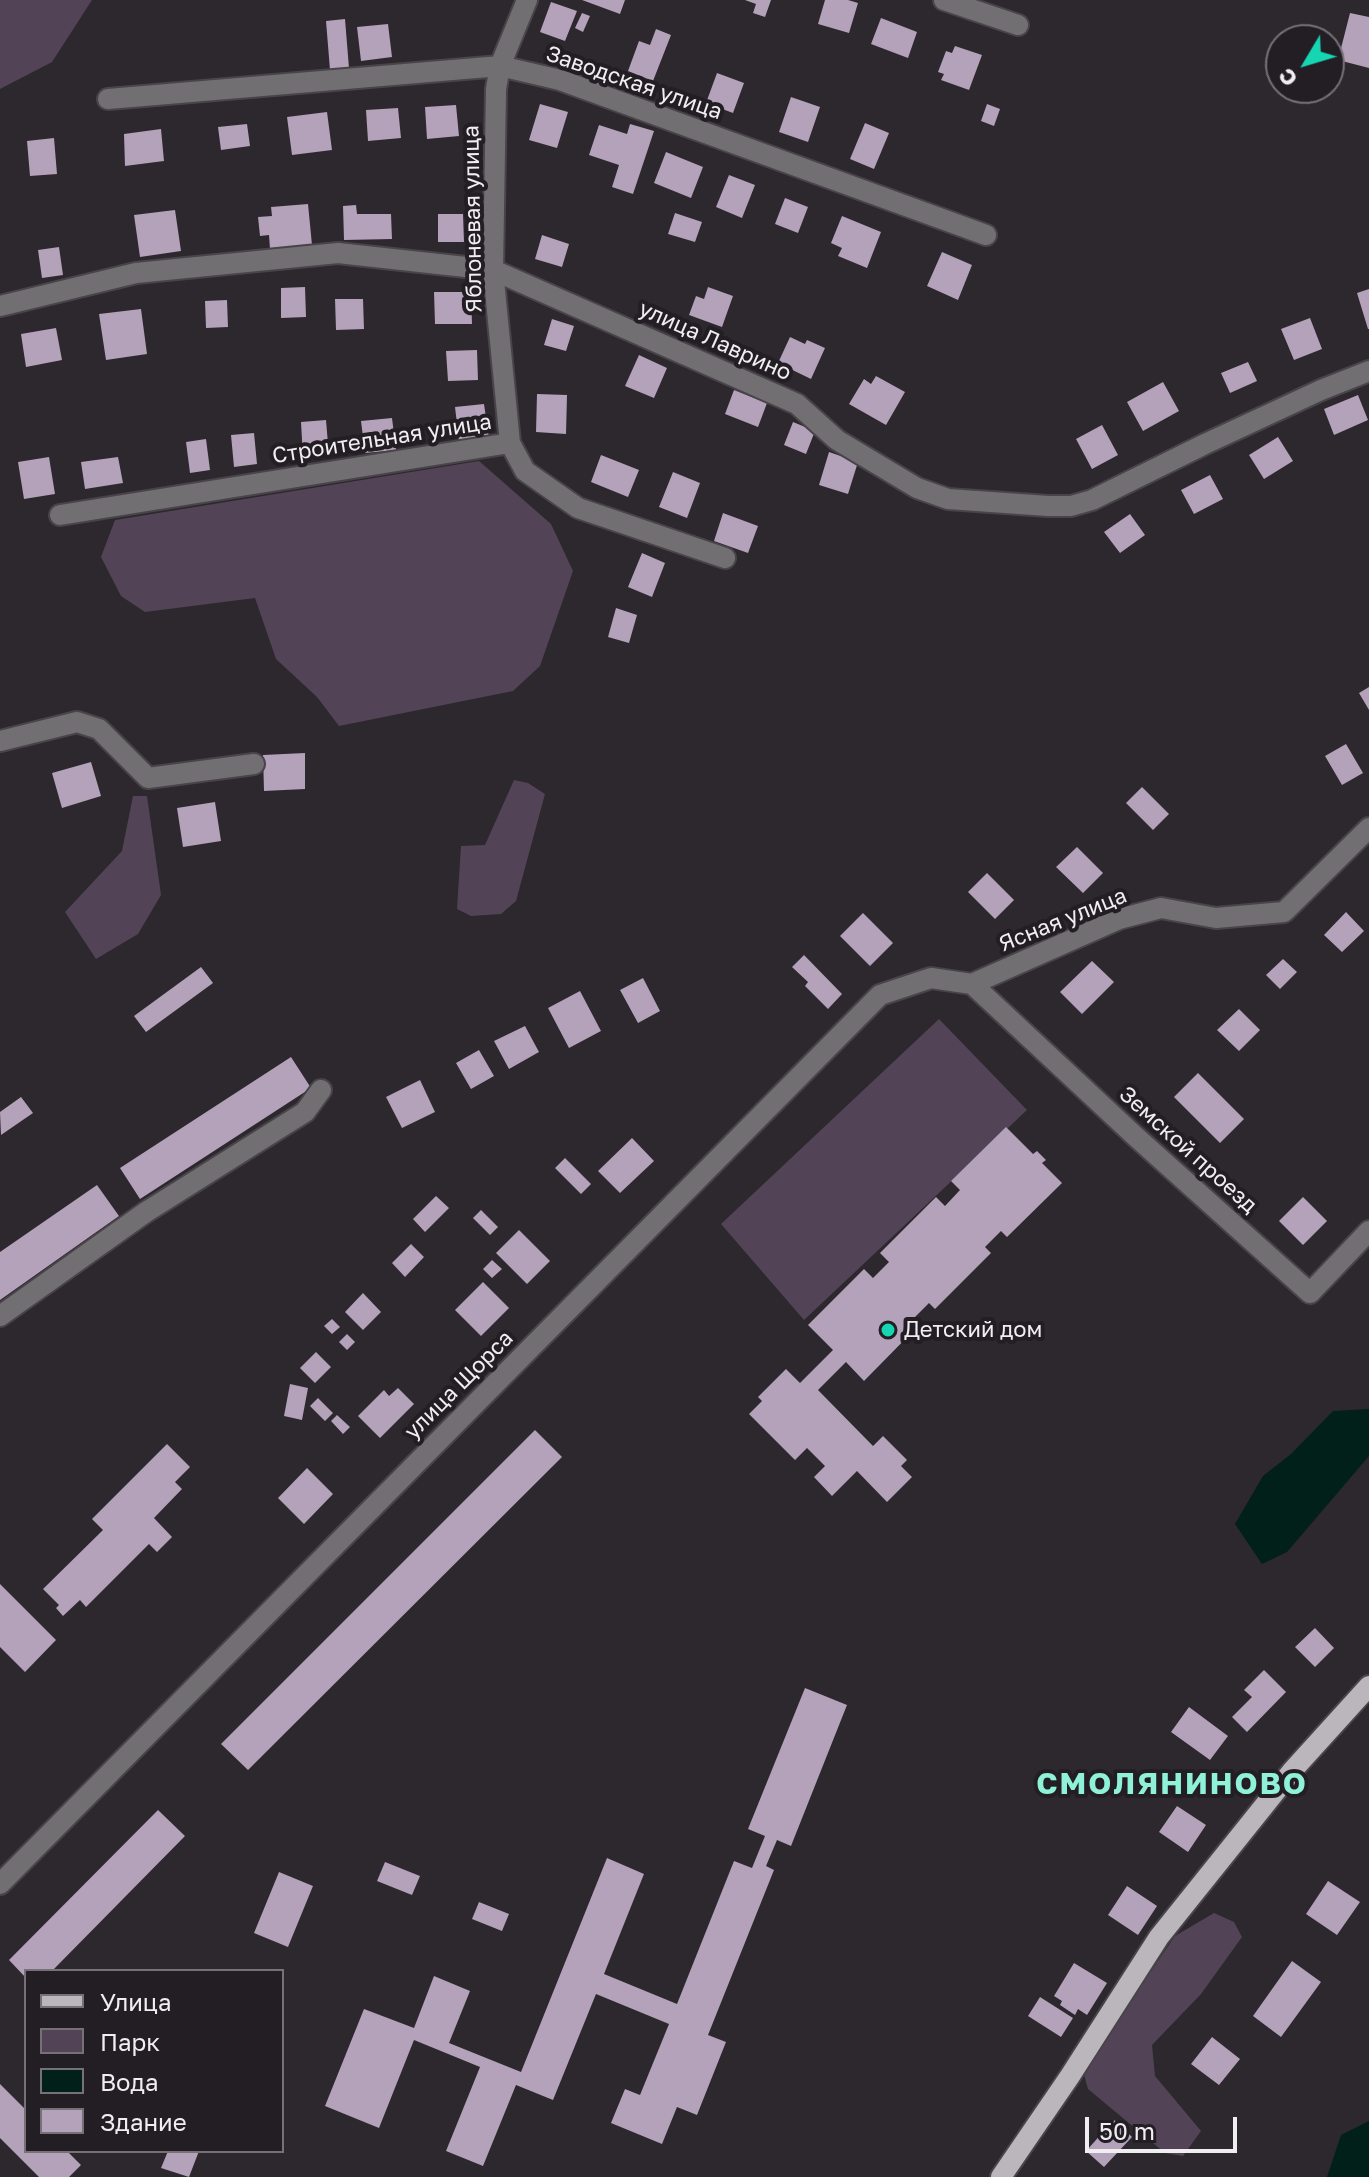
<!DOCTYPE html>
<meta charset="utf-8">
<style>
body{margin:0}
#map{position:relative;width:1369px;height:2177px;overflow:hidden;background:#2c282d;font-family:"Golos Text",sans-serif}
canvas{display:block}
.legend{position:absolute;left:24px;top:1969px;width:260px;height:184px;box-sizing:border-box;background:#221e24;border:2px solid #757176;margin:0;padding:10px 14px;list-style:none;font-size:24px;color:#f1eef2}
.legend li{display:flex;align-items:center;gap:16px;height:40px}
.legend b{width:40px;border:2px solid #757176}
.north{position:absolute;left:1265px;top:24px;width:80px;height:80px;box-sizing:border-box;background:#221e24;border:2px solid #757176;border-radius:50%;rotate:232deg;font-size:22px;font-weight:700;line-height:32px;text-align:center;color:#f1eef2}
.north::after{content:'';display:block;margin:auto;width:28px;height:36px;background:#16d5b3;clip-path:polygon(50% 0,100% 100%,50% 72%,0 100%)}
.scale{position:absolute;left:1085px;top:2117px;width:152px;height:36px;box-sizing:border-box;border:4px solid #f1eef2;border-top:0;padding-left:10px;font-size:24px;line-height:28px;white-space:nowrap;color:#f1eef2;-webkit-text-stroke:6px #221e24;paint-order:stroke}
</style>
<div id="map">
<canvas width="1369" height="2177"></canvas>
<ul class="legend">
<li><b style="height:10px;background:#bbb6bc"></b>Улица</li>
<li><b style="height:22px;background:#524456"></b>Парк</li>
<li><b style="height:22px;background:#002019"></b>Вода</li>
<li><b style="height:22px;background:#b4a1ba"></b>Здание</li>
</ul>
<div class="north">С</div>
<div class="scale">50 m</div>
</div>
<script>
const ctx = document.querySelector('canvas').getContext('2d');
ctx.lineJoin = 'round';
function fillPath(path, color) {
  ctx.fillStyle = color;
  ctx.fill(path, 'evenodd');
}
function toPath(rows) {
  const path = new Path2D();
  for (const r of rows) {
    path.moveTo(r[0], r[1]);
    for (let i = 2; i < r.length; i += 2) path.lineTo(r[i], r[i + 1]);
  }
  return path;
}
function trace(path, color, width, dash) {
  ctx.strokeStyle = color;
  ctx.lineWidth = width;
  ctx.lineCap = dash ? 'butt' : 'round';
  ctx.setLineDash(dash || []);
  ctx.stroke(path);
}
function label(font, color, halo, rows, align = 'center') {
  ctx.font = font + ' "Golos Text",sans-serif';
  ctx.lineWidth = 8;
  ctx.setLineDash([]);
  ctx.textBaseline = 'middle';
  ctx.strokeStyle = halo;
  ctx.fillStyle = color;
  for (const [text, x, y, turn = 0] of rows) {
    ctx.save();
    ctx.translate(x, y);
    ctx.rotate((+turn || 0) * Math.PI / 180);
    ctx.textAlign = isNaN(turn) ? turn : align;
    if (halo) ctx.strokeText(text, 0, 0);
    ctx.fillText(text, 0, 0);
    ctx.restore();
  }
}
fillPath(toPath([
 [0,0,92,0,52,62,0,89],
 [479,461,551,524,573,571,540,666,513,691,339,726,317,697,276,659,255,598,145,612,121,596,101,557,115,520],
 [514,780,528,783,545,794,516,901,501,914,471,916,457,909,461,846,485,845],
 [133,796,147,796,161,895,138,934,96,959,65,912,122,851],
 [939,1019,1027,1110,804,1320,721,1224],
 [1214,1913,1234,1922,1242,1937,1201,1994,1152,2045,1155,2076,1201,2131,1183,2156,1165,2153,1088,2089,1083,2071,1175,1936]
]), '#524456');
fillPath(toPath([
 [1369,1409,1369,1456,1287,1552,1262,1564,1235,1524,1263,1476,1291,1454,1333,1411],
 [1369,2121,1369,2177,1327,2177,1341,2135]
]), '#002019');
fillPath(toPath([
 [582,0,625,0,620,14],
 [745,0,771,0,765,17,753,13,756,4],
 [825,0,848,0,858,3,849,33,818,24],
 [551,2,577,11,565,41,540,32],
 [582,13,590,16,583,32,575,28],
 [1350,13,1369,17,1369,68,1338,60],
 [881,18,917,32,908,58,871,44],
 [345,19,349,68,330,70,326,21],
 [388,24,392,57,361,61,357,27],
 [656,29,671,35,653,81,628,71,639,41,650,45],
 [955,46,982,55,969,90,941,80,944,74,938,72,946,51,952,53],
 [717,73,744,83,733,113,706,103],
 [791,97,820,107,808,142,779,132],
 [540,104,568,112,557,148,529,140],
 [987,104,1000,109,994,126,981,121],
 [456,105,459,136,427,139,425,107],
 [398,108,401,138,368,141,366,110],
 [327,112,332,150,292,155,287,117],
 [865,123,889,133,874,169,850,159],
 [247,124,250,146,221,150,218,127],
 [630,124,654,131,633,194,612,187,619,165,589,155,599,125,627,134],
 [161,129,164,161,125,166,124,134],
 [54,138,57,174,30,176,27,141],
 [666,152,703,167,691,198,654,183],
 [729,175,755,185,742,218,716,207],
 [785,198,808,207,798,233,775,224],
 [308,204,312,245,270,249,269,235,260,236,258,217,272,216,271,207],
 [356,205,357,214,391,214,392,239,344,240,343,206],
 [175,210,181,251,140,257,134,215],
 [675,213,702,222,695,242,668,234],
 [438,214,463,214,464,242,438,242],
 [842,216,881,232,867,268,838,256,842,248,831,243],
 [542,235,569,244,562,267,535,259],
 [59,247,63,275,42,278,38,250],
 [942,252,972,265,958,300,927,286],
 [305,287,306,317,281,318,281,288],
 [708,287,733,296,722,327,689,315,696,296,704,299],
 [1369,289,1369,329,1368,329,1357,293],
 [434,292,471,292,472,324,435,324],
 [335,299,363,299,364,329,336,330],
 [227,300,228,327,206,328,205,301],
 [141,309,147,354,106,360,99,314],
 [1310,318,1322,349,1294,360,1281,329],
 [552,319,574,326,566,351,544,345],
 [56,328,62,360,26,367,21,334],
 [790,337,805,344,807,340,825,348,811,379,778,363],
 [477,350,478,380,448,381,446,351],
 [639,355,667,368,654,398,625,386],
 [1248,362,1257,381,1230,393,1221,373],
 [876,376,905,392,886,425,849,404,864,379,871,384],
 [1163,382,1179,411,1143,431,1127,402],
 [734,390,767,403,758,427,725,414],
 [537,394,567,395,566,434,536,432],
 [1358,395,1368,420,1334,435,1324,409],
 [484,404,489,438,459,441,455,407],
 [392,418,396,450,365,453,361,421],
 [326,420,329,456,303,458,301,422],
 [793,422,815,431,806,454,784,445],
 [1102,425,1118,455,1092,469,1076,439],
 [254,433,257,464,234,467,231,435],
 [1278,437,1293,461,1264,479,1249,455],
 [206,439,210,470,190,473,186,442],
 [829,452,858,462,848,494,819,485],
 [601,455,639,470,628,497,591,482],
 [49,457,55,494,24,499,18,462],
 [118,457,123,483,85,489,81,462],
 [673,472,700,483,687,518,659,507],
 [1210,475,1223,499,1194,514,1181,490],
 [723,513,758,526,748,553,714,541],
 [1130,514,1145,535,1120,553,1104,532],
 [642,553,665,563,652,597,628,587],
 [616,608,637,615,629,643,608,637],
 [1369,687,1369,710,1359,693],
 [1346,744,1363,773,1342,785,1325,756],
 [305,753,305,789,264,791,263,755],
 [91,762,101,796,62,808,52,773],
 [1142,787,1169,814,1153,830,1126,803],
 [215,802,221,841,183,847,177,808],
 [1077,847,1103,873,1083,893,1056,867],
 [987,873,1014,900,995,919,968,892],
 [1346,912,1364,931,1342,952,1324,935],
 [863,913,893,943,870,966,840,936],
 [804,955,842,994,828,1009,805,986,808,982,792,967],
 [1283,959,1297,972,1280,989,1266,975],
 [1092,961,1114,982,1082,1014,1060,992],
 [201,967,213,983,146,1032,134,1016],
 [643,978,660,1011,638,1023,620,990],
 [580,991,601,1031,569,1048,548,1008],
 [1239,1009,1260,1030,1239,1051,1217,1030],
 [525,1026,539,1052,509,1069,494,1041],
 [479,1050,494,1076,471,1089,456,1063],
 [291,1057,311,1088,140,1199,120,1168],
 [1198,1073,1244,1119,1220,1143,1174,1097],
 [420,1080,435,1112,402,1128,386,1097],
 [21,1097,33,1113,1,1135,0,1112],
 [1006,1127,1033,1154,1037,1151,1046,1160,1042,1163,1062,1183,1007,1237,1001,1231,985,1247,991,1253,935,1309,929,1303,914,1318,920,1324,864,1381,846,1362,818,1390,873,1446,883,1436,907,1460,901,1466,912,1477,887,1502,857,1471,832,1496,814,1477,825,1466,807,1448,795,1460,749,1414,762,1401,758,1397,786,1369,800,1383,833,1350,808,1325,864,1269,873,1278,889,1262,880,1253,936,1197,945,1206,960,1190,951,1181],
 [632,1138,654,1161,620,1193,598,1171],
 [565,1158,591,1184,581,1194,555,1168],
 [97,1185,119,1216,0,1300,0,1252],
 [436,1196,449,1208,425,1232,413,1219],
 [1303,1197,1327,1221,1303,1245,1279,1221],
 [481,1210,498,1227,490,1235,473,1218],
 [519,1230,550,1261,527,1284,496,1253],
 [411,1244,424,1257,405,1277,392,1263],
 [492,1260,502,1269,492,1278,483,1269],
 [483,1282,509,1308,481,1336,455,1310],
 [363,1293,381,1312,363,1330,345,1312],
 [332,1319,340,1327,332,1334,324,1326],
 [347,1334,355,1342,347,1350,339,1342],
 [316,1352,331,1367,315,1383,300,1368],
 [290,1384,308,1388,302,1420,284,1416],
 [398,1388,414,1404,380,1438,358,1416,384,1390,389,1396],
 [318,1398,333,1413,325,1421,310,1406],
 [337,1415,350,1427,343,1434,331,1421],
 [535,1430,562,1457,248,1770,221,1744],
 [167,1444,190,1467,175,1482,182,1489,154,1518,172,1537,157,1552,149,1544,86,1607,80,1600,63,1616,56,1608,59,1605,43,1589,103,1530,92,1519],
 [307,1468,333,1494,304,1524,278,1498],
 [0,1584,56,1640,25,1672,0,1647],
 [1315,1628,1334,1648,1315,1667,1295,1647],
 [1264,1670,1286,1692,1247,1732,1232,1717,1252,1697,1244,1690],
 [805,1688,847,1705,791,1846,777,1840,766,1866,774,1870,708,2035,726,2042,697,2115,677,2107,662,2144,611,2123,625,2089,640,2095,669,2024,596,1994,553,2100,516,2085,483,2166,446,2151,480,2067,414,2040,379,2128,325,2106,364,2009,414,2028,434,1976,470,1991,449,2043,521,2072,607,1858,644,1874,604,1974,677,2004,734,1861,752,1868,765,1836,748,1829],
 [1189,1707,1228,1736,1210,1760,1171,1732],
 [1177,1806,1206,1825,1188,1852,1159,1832],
 [158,1810,185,1836,52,1971,26,1971,26,1978,9,1960],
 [385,1862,420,1876,412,1895,377,1881],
 [279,1872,313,1886,288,1947,254,1933],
 [1328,1881,1360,1902,1337,1935,1306,1914],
 [1127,1886,1157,1906,1138,1935,1108,1915],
 [479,1902,509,1914,502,1931,472,1919],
 [1292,1961,1321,1982,1281,2037,1253,2016],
 [1074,1963,1107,1983,1087,2015,1078,2009,1075,2015,1060,2005,1062,2001,1054,1996],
 [1040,1997,1073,2018,1061,2037,1028,2016],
 [1212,2037,1240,2059,1219,2085,1191,2064],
 [0,2084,26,2110,26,2151,67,2151,81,2165,69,2177,39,2177,0,2138],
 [1114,2120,1132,2137,1104,2167,1086,2151],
 [168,2151,199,2151,189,2177,161,2168]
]), '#b4a1ba');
const minor = toPath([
 [944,0,1018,25],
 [108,99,500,66,560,80,986,235],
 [0,306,136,273,338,253,493,270,797,404,837,440,917,488,948,499,1048,506,1071,506,1092,500,1205,444,1321,390,1369,371],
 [510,443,493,270,496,89,500,66,527,0],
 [60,515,510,443,525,471,578,508,725,558],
 [0,741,77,722,99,729,148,778,254,764],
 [972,984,1135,1136,1310,1293,1369,1231],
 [0,1316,146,1212,305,1112,321,1090],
 [0,1884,880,995,931,978,972,984,1119,919,1161,908,1216,918,1284,912,1369,828]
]);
const major = toPath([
 [1001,2177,1070,2076,1159,1937,1292,1771,1369,1686]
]);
trace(minor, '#484449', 24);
trace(major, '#484449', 24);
trace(minor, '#726f73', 20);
trace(major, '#bbb6bc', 20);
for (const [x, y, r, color] of [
 [888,1330,8,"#16d5b3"]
]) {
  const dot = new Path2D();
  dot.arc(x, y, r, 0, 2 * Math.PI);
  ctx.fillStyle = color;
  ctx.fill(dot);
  trace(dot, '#221e24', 3);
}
label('22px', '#f1eef2', '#221e24', [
 ["Заводская улица",634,83,19],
 ["Яблоневая улица",473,219,-91],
 ["улица Лаврино",715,341,24],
 ["Строительная улица",382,439,-9],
 ["Ясная улица",1063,920,-22],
 ["Земской проезд",1188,1150,42],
 ["улица Щорса",459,1385,-45]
]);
label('22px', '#f1eef2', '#221e24', [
 ["Детский дом",904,1330]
], 'left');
ctx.letterSpacing = '2px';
label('bold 30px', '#8ff1d8', '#221e24', [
 ["СМОЛЯНИНОВО",1172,1784]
]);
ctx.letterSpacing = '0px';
</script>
